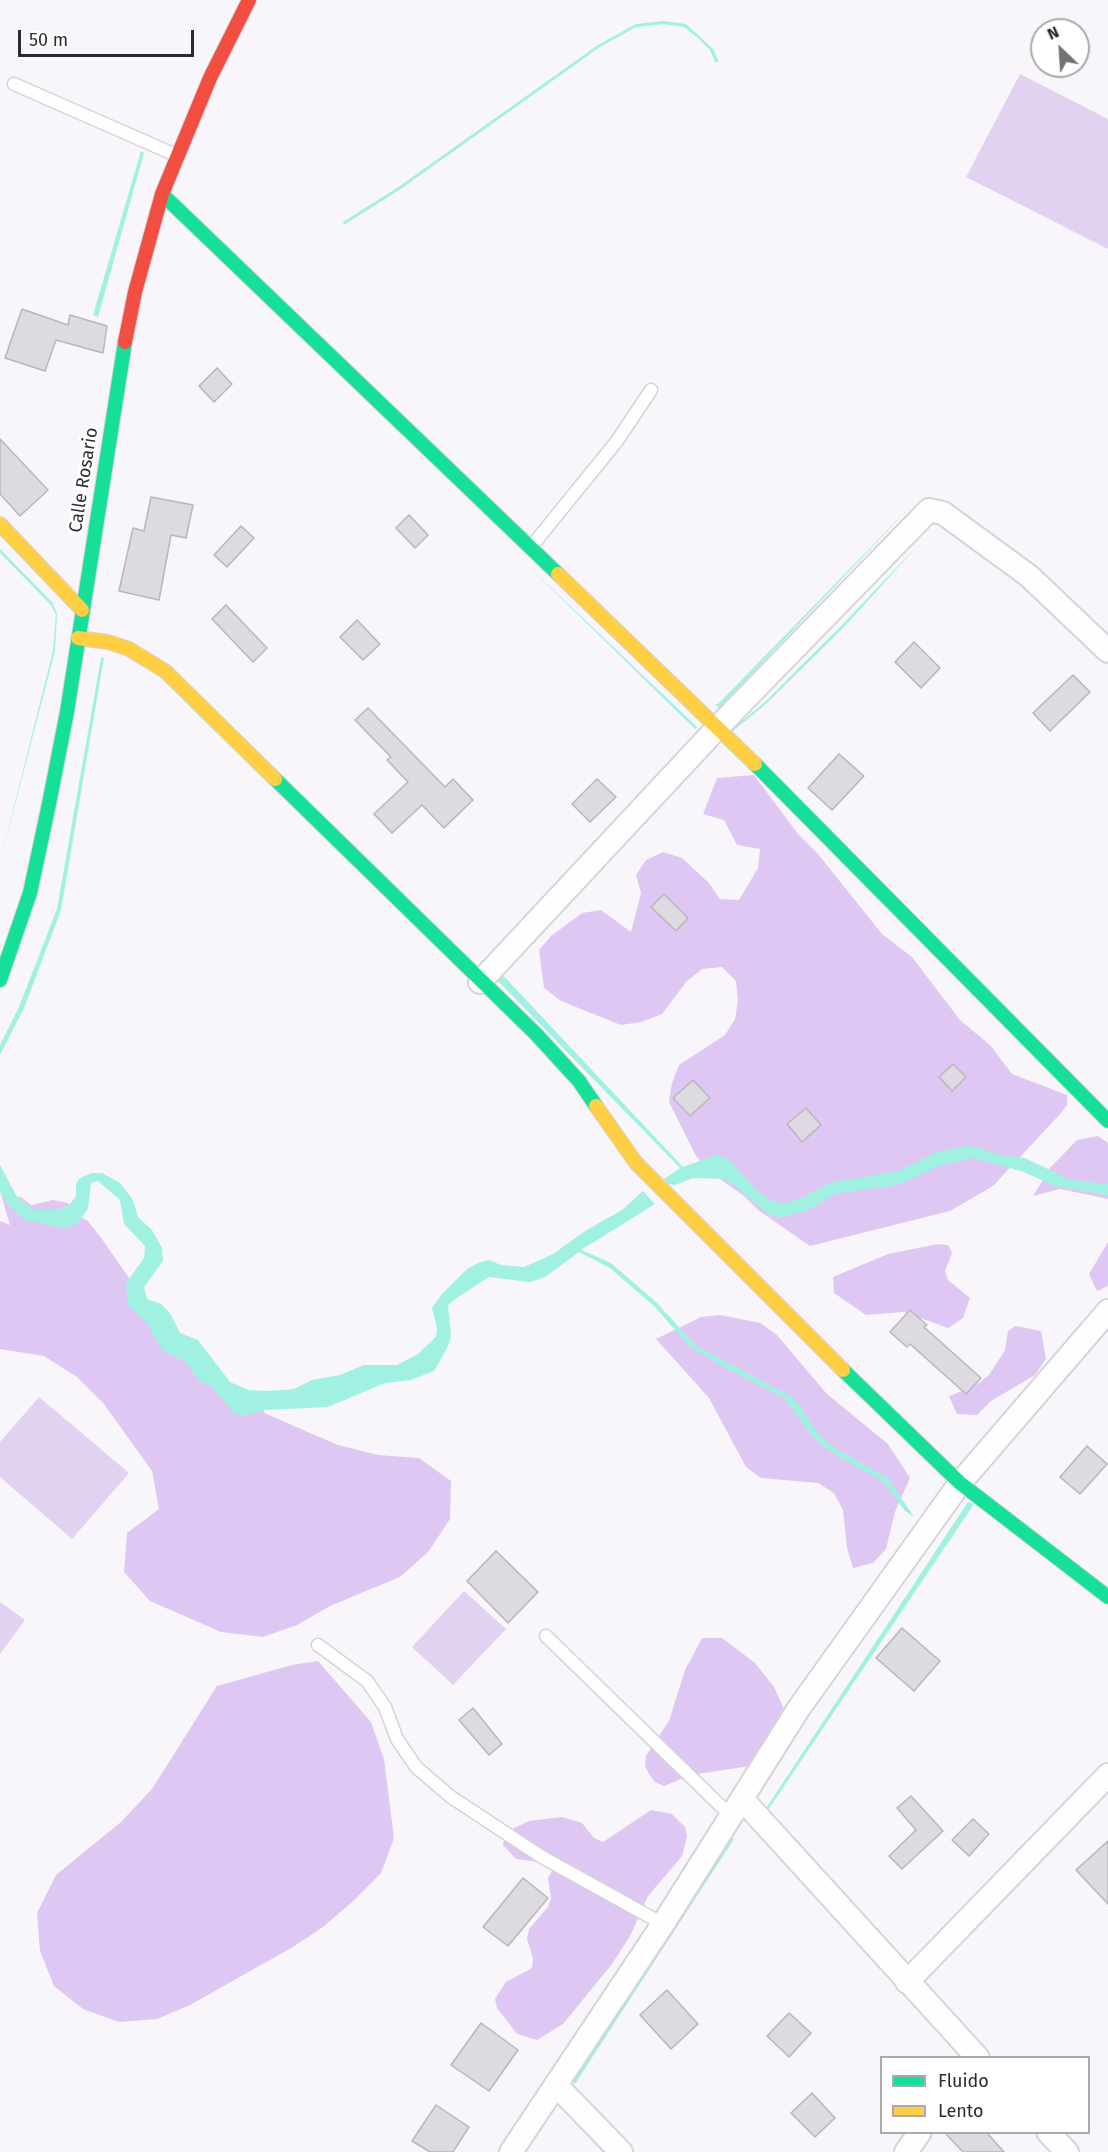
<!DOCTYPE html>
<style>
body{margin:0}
#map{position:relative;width:1108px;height:2152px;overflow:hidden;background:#f8f6fa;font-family:"Fira Sans",sans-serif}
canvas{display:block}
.legend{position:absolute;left:880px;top:2056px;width:210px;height:78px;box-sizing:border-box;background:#fff;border:2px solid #aba9ad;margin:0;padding:8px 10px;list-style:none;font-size:18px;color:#2d2931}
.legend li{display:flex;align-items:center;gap:12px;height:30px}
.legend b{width:30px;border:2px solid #aba9ad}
.north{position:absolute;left:1030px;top:18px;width:60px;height:60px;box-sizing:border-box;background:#fff;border:2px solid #aba9ad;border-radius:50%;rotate:335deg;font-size:16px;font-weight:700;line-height:24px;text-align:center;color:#2d2931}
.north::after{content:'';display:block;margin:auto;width:21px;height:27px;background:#747177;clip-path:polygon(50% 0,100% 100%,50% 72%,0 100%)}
.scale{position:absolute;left:18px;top:30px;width:176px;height:27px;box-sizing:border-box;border:3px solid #2d2931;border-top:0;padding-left:8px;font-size:18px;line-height:21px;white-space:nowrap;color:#2d2931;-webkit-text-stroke:4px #fff;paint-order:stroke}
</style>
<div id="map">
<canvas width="1108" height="2152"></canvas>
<ul class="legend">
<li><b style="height:8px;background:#16e098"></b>Fluido</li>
<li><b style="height:8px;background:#ffcf43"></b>Lento</li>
</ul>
<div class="north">N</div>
<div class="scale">50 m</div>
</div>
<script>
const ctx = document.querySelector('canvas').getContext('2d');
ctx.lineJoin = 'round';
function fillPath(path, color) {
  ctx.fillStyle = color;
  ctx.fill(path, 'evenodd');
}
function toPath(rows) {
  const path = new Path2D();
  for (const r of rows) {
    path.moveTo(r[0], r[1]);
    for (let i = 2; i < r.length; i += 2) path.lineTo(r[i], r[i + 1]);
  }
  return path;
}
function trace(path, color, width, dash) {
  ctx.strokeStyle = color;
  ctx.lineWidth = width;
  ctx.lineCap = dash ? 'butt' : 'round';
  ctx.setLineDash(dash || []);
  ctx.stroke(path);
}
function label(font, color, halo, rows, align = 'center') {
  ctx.font = font + ' "Fira Sans",sans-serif';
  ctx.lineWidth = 6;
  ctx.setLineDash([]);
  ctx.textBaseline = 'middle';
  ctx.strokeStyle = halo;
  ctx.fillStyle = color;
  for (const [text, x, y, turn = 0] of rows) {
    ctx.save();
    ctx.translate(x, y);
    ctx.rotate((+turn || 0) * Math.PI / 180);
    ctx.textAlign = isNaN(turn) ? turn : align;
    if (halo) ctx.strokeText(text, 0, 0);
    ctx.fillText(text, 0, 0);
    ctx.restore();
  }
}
fillPath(toPath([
 [1020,74,1108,119,1108,249,966,177],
 [39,1397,129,1473,72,1539,0,1477,0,1442],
 [464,1591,506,1629,453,1685,412,1647],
 [0,1602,25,1620,0,1654]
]), '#e2d2f2');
fillPath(toPath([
 [754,775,798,834,818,854,882,934,912,957,960,1020,990,1045,1012,1074,1067,1095,1067,1105,1061,1113,993,1186,950,1211,810,1246,758,1210,744,1196,710,1172,696,1156,669,1102,672,1083,679,1065,725,1035,735,1019,738,1000,736,981,722,967,702,969,687,981,662,1014,641,1022,621,1025,561,1001,544,988,539,950,551,936,582,913,601,910,631,932,641,893,636,875,646,860,663,852,682,858,709,883,720,899,739,900,758,868,760,849,737,845,724,820,703,814,717,778],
 [1098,1136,1108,1143,1108,1199,1060,1189,1033,1196,1050,1168,1077,1140],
 [0,1191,3,1196,21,1197,31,1205,53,1200,68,1203,72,1213,87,1220,102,1239,170,1337,264,1410,264,1413,338,1445,378,1455,419,1458,451,1481,450,1519,429,1551,400,1577,330,1606,297,1625,263,1637,221,1632,150,1601,124,1572,127,1533,159,1509,152,1471,104,1404,77,1377,44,1356,0,1349,0,1221,10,1225],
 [1108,1242,1108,1286,1097,1291,1089,1274],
 [938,1244,948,1245,952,1253,945,1271,948,1280,970,1298,963,1318,948,1328,904,1312,866,1315,834,1293,833,1277,888,1254],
 [720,1315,760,1323,776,1334,827,1394,888,1444,910,1478,895,1512,886,1549,873,1563,853,1568,847,1548,843,1510,834,1493,818,1483,761,1478,746,1467,709,1398,656,1339,701,1317],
 [1015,1326,1041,1331,1046,1359,1035,1375,991,1401,977,1415,957,1414,949,1396,975,1386,989,1375,1005,1350,1008,1331],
 [702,1638,722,1638,755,1663,774,1687,786,1714,750,1766,691,1775,664,1786,655,1782,649,1774,645,1766,646,1756,669,1721,685,1670],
 [318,1661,371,1722,384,1759,394,1838,381,1873,351,1903,323,1927,293,1947,190,2005,157,2019,119,2022,83,2009,54,1986,40,1951,37,1913,56,1875,121,1822,152,1789,217,1686,292,1665],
 [651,1810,672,1814,685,1827,687,1837,682,1856,648,1896,630,1936,612,1964,563,2024,537,2040,517,2034,497,2008,495,1999,506,1982,532,1968,533,1958,527,1939,529,1929,548,1907,551,1898,548,1878,553,1869,546,1863,516,1859,503,1845,505,1836,512,1829,529,1821,562,1817,582,1823,594,1838,603,1842]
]), '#dec8f3');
fillPath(toPath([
 [664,21,686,24,713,49,719,62,715,62,710,50,698,38,684,27,664,24,636,27,600,47,402,188,344,225,343,222,397,188,598,45,636,24],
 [141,151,144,153,98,317,93,315],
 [916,501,719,708,715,704,718,704],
 [920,543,846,625,766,704,733,731,732,729,764,703,843,624],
 [0,549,53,603,57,614,55,651,0,862,53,651,56,615,51,605,0,553],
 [520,558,697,727,695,729],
 [104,657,61,910,24,1008,0,1055,0,1045,19,1007,57,909,101,658],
 [498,970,683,1167,716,1155,729,1160,757,1191,771,1201,784,1203,798,1200,829,1183,899,1171,934,1153,968,1145,1000,1155,1025,1158,1071,1180,1108,1184,1108,1195,1055,1186,1021,1171,972,1158,939,1166,905,1182,887,1187,837,1193,806,1211,780,1217,770,1215,726,1179,693,1178,675,1185,658,1183,680,1168,493,976],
 [0,1165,17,1197,33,1210,62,1209,71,1203,76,1196,76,1184,80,1178,92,1173,102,1173,120,1183,133,1200,138,1217,152,1230,162,1248,163,1261,144,1287,147,1299,161,1304,170,1313,180,1333,198,1340,230,1382,249,1390,267,1391,294,1389,312,1380,340,1375,364,1365,397,1365,418,1354,436,1337,437,1328,432,1308,442,1294,467,1269,478,1263,489,1260,501,1265,524,1267,553,1254,585,1231,622,1210,643,1191,655,1204,581,1250,611,1263,657,1303,695,1345,790,1396,799,1404,818,1434,832,1446,888,1478,914,1517,905,1511,884,1482,831,1452,813,1437,784,1398,733,1372,690,1347,655,1307,610,1268,579,1252,545,1277,530,1282,489,1277,455,1299,448,1305,451,1335,448,1346,434,1371,411,1380,385,1383,328,1407,264,1410,242,1416,234,1413,211,1386,198,1380,186,1362,163,1351,146,1322,128,1305,126,1283,144,1258,145,1246,124,1224,120,1200,98,1181,91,1183,88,1209,76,1225,64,1228,24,1220,6,1202,0,1192],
 [968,1502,974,1504,766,1813,765,1810],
 [731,1838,734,1839,575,2084,573,2081]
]), '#a0f1e2');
const building = toPath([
 [22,309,68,325,70,315,107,326,103,353,56,340,45,371,5,358,22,309],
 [217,368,232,384,214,402,199,386,217,368],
 [0,439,48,490,20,516,0,494,0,439],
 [151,497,193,505,186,538,171,535,159,600,119,591,133,528,144,531,151,497],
 [409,515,428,535,415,548,396,528,409,515],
 [241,526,254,538,227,567,214,555,241,526],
 [226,605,267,648,253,662,212,619,226,605],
 [357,620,380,644,363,660,340,637,357,620],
 [914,642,940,668,921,688,895,662,914,642],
 [1073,675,1090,692,1050,731,1033,713,1073,675],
 [368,708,445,787,453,779,473,800,444,828,422,805,392,833,374,814,408,782,387,760,391,757,355,720,368,708],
 [839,754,864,776,832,810,808,788,839,754],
 [597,779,616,797,590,822,572,804,597,779],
 [664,894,688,918,676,931,651,907,664,894],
 [953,1064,966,1077,952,1091,939,1077,953,1064],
 [693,1080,710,1098,690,1116,673,1098,693,1080],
 [806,1108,821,1125,802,1142,787,1124,806,1108],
 [910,1310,927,1325,924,1327,981,1378,966,1394,910,1344,907,1347,890,1332,910,1310],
 [1087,1446,1107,1464,1080,1494,1060,1477,1087,1446],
 [496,1551,538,1592,508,1623,467,1581,496,1551],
 [902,1628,940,1661,914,1691,876,1658,902,1628],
 [473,1708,502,1744,489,1755,459,1720,473,1708],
 [911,1796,943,1831,902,1869,889,1856,916,1830,897,1808,911,1796],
 [973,1819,989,1834,969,1856,952,1840,973,1819],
 [1108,1841,1108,1904,1076,1870,1108,1841],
 [523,1878,548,1898,508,1946,483,1927,523,1878],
 [667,1990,698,2024,671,2049,640,2015,667,1990],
 [789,2013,811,2033,789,2057,767,2036,789,2013],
 [481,2023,518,2050,489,2091,451,2065,481,2023],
 [812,2093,835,2118,815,2137,791,2113,812,2093],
 [436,2105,469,2127,453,2152,430,2152,412,2141,436,2105],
 [945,2133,987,2133,1004,2152,963,2152,945,2133]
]);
fillPath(building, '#dedae1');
trace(building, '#b8b5bb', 1.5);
const lane = toPath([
 [14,84,178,156],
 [531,547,617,441,651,390],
 [546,1636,732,1817],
 [318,1645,367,1681,385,1707,397,1739,416,1767,451,1797,542,1857,663,1924]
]);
const street = toPath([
 [480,982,718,727,929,510,943,513,1029,576,1108,651],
 [743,1800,978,2058],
 [907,1982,1108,1775],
 [557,2086,621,2152],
 [1048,2132,1067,2152],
 [511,2152,663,1924,799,1708,960,1483,1108,1311],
 [906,2152,920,2132]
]);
const fast = toPath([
 [162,194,558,574],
 [755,764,1108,1121],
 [275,779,536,1034,579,1081,596,1106],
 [0,980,30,893,49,804,67,712,125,342],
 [843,1370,960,1483,1108,1597]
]);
const slow = toPath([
 [0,524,82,610],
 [558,574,755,764],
 [78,638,108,642,129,649,165,671,275,779],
 [596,1106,636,1163,843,1370]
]);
const jam = toPath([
 [125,342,135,292,162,194,210,78,249,0]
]);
trace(lane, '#d6d3d9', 15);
trace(street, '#d6d3d9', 26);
trace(fast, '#d6d3d9', 16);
trace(slow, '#d6d3d9', 16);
trace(jam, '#d6d3d9', 16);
trace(lane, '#fefefe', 12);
trace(street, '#fefefe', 22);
trace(fast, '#16e098', 14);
trace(slow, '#ffcf43', 14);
trace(jam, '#f24e42', 14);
label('18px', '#2d2931', '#fff', [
 ["Calle Rosario",84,480,-81]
]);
</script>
